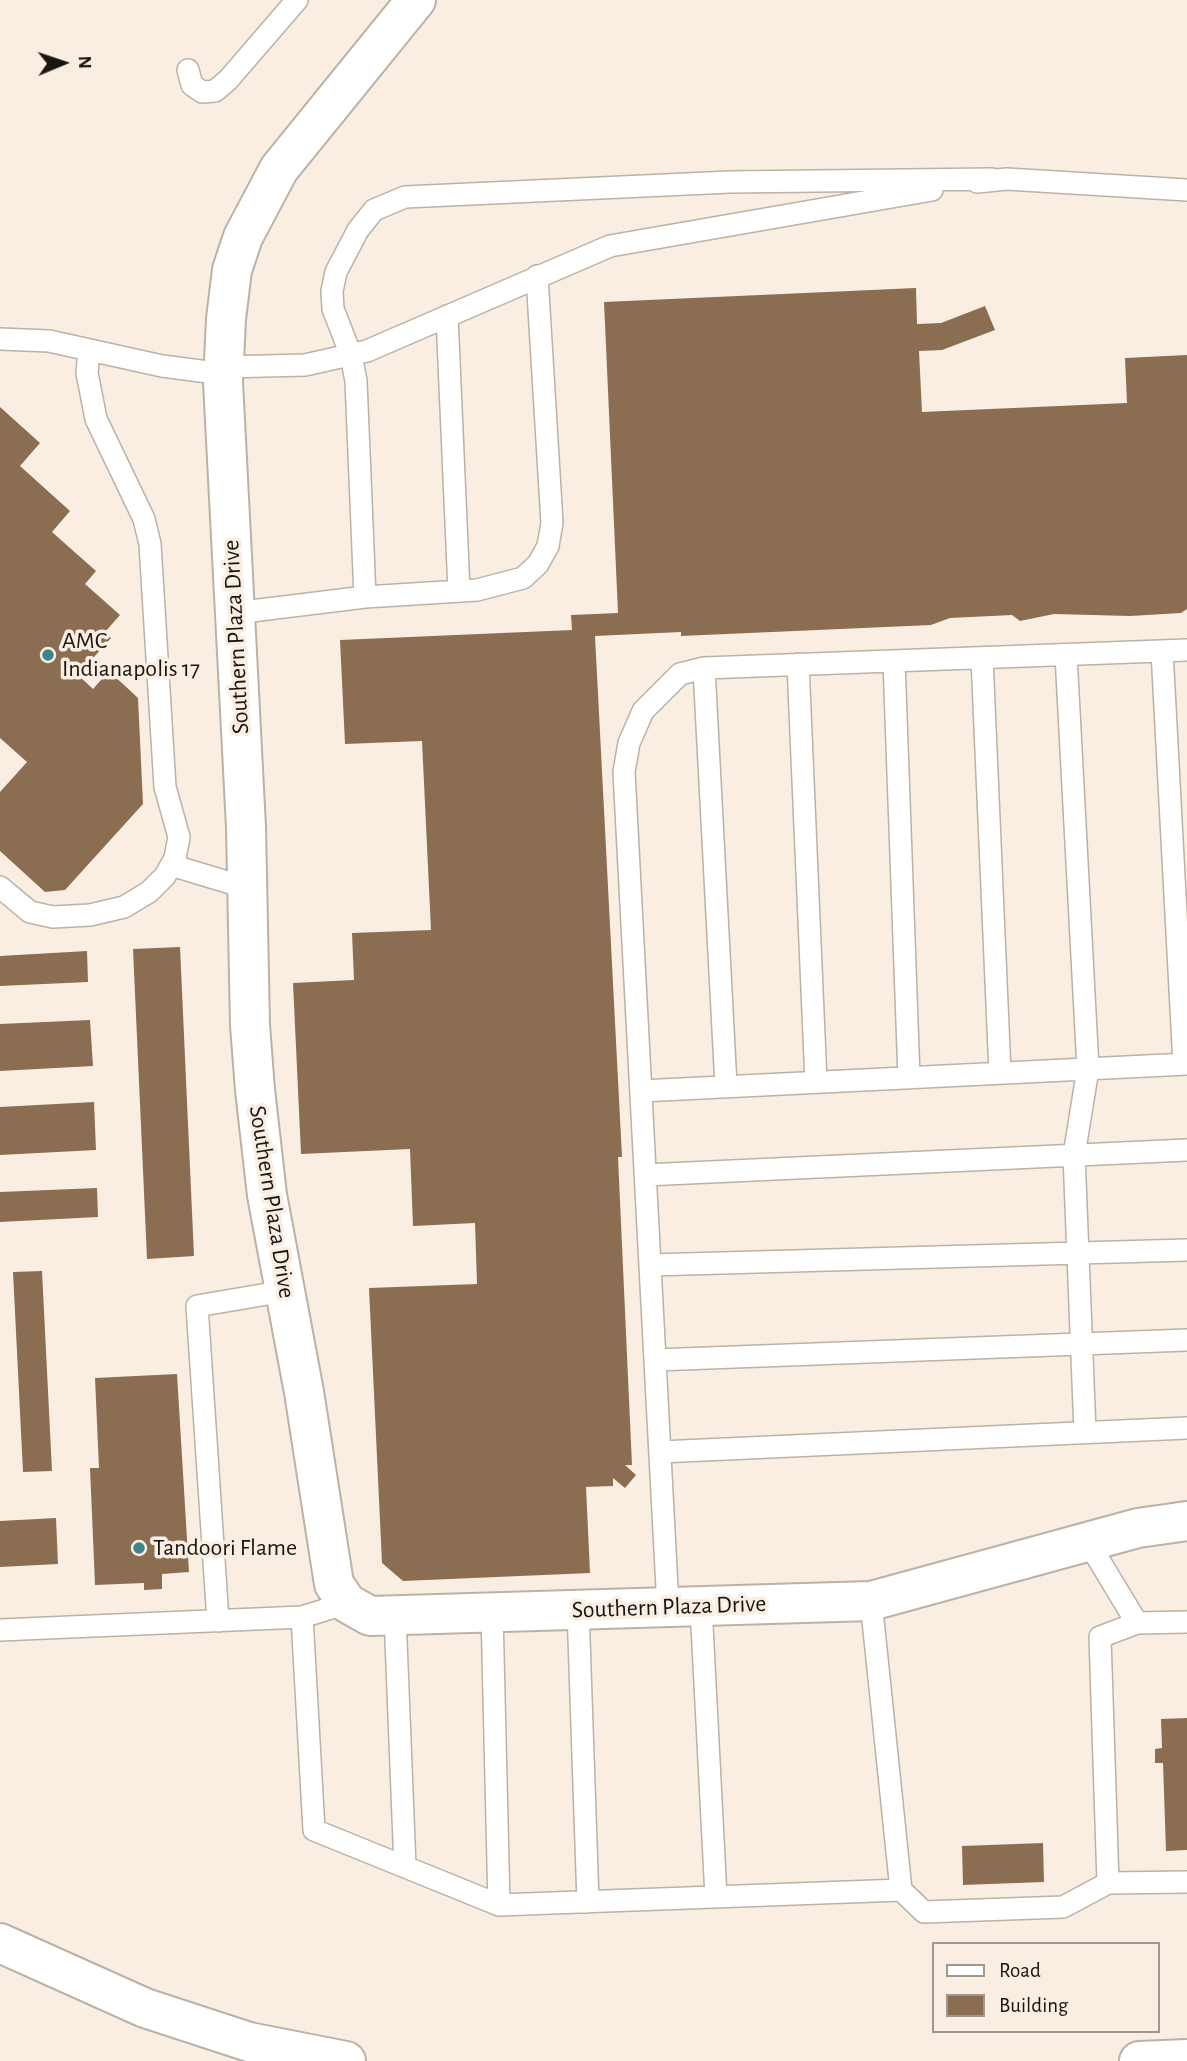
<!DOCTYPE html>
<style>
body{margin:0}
#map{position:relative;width:1187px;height:2061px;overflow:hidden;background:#faeee3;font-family:"Alegreya Sans",sans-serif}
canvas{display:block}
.legend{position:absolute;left:932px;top:1942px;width:228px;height:91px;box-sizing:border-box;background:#faeee3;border:2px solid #a0978f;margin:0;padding:9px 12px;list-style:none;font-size:21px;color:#191512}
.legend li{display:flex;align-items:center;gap:14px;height:35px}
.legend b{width:35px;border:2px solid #a0978f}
.north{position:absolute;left:28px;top:28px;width:70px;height:70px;-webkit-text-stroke:5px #faeee3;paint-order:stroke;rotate:88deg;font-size:19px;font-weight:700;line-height:28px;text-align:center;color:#191512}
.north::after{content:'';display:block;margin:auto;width:24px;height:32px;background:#191512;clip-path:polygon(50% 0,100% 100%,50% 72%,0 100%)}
</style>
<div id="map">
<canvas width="1187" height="2061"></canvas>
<ul class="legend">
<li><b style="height:9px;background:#fff"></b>Road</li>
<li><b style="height:19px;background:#8b6d51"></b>Building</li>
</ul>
<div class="north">N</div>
</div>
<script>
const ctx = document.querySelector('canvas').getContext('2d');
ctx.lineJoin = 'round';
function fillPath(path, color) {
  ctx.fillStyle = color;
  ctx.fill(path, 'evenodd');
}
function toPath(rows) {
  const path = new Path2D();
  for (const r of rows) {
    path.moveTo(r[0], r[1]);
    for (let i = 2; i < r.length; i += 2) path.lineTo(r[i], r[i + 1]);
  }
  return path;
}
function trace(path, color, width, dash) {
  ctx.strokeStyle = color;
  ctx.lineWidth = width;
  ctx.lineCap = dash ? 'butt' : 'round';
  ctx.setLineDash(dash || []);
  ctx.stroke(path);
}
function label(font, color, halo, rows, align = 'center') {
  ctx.font = font + ' "Alegreya Sans",sans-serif';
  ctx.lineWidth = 7;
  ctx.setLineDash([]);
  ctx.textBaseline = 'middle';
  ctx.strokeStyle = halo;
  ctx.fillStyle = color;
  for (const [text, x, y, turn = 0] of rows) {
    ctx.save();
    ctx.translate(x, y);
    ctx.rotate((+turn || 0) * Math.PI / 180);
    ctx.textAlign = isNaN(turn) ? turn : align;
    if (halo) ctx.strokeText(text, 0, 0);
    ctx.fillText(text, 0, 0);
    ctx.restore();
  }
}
fillPath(toPath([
 [916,288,917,324,941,323,985,306,995,330,942,350,919,351,922,412,1127,403,1125,358,1187,355,1187,609,1181,613,1130,616,1054,614,1020,621,1012,615,950,618,931,625,681,636,681,632,595,636,622,1157,618,1157,632,1465,625,1465,636,1475,625,1488,613,1478,613,1486,586,1487,590,1573,403,1581,382,1563,369,1288,477,1284,475,1223,413,1226,410,1149,301,1154,293,983,354,980,352,933,431,930,422,741,345,744,340,640,572,630,571,615,618,613,604,302],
 [0,407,40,443,20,466,70,511,52,532,96,571,85,584,120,615,105,632,111,638,78,675,93,689,109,671,138,698,143,804,65,890,45,892,0,851,0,792,27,762,0,738],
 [180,947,194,1256,147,1259,133,949],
 [87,951,88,982,0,986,0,956],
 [90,1020,93,1066,0,1071,0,1024],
 [94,1102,96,1150,0,1155,0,1107],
 [97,1188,98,1217,0,1222,0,1192],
 [42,1271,52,1471,23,1472,13,1272],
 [177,1374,189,1572,162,1574,162,1589,144,1590,144,1583,95,1585,90,1468,99,1468,95,1378],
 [56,1518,58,1564,0,1567,0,1521],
 [1187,1718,1187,1850,1166,1851,1163,1763,1155,1763,1155,1749,1162,1748,1161,1719],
 [1043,1843,1044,1882,963,1885,962,1846]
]), '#8b6d51');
const service = toPath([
 [188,70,192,85,202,92,215,91,228,80,297,0],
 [977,182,1007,179,1187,190],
 [447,316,459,591],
 [0,339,49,341,162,366,223,374],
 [224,367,305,365,367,351,610,246,932,190],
 [365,597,356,381,351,355,333,309,332,291,336,272,358,230,374,210,405,197,730,182,992,179],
 [235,613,365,597,477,590,523,578,538,564,548,546,552,523,537,276],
 [1162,651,1184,1064],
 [1066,655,1088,1069,1074,1155,1085,1432],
 [982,658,1000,1073],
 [894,661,909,1078],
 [798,664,816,1082],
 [704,668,726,1086],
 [171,865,247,888],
 [0,887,30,912,53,917,90,915,124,907,149,892,165,876,175,858,179,837,165,787,150,544,144,519,96,419,87,373,89,350],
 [641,1091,1187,1064],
 [645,1175,1187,1150],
 [650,1265,1187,1250],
 [655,1360,1187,1340],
 [660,1452,1187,1428],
 [1088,1542,1137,1623,1187,1622],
 [871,1601,901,1890],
 [347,1603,302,1617,314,1830,499,1905,901,1890,924,1912,1063,1907,1108,1883,1187,1882],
 [701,1606,716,1897],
 [668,1607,624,772,629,743,643,711,680,674,704,668,1187,650],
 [578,1609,588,1902],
 [492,1612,499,1905],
 [395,1615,405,1867],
 [218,1621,197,1306,285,1291],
 [0,1630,302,1617],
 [1108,1883,1100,1637,1137,1623]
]);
const minor = toPath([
 [416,0,279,169,243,237,232,270,226,319,223,382,246,827,250,1025,255,1090,267,1195,304,1392,334,1584,347,1603,370,1616,871,1601,1138,1528,1187,1521]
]);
const primary = toPath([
 [1139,2061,1187,2059]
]);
const motorway = toPath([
 [0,1943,145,2008,249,2042,346,2061]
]);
trace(service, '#bcb1a7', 24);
trace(minor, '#bcb1a7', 42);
trace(primary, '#bcb1a7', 42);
trace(motorway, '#bcb1a7', 42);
trace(service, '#fff', 21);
trace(minor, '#fff', 38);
trace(primary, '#fff', 38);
trace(motorway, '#fff', 38);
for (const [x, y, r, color] of [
 [48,655,7,"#3d858a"],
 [139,1548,7,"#3d858a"]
]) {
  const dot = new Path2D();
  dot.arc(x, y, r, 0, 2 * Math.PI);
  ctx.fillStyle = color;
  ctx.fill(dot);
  trace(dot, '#faeee3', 2.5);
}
label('24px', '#191512', '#faeee3', [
 ["Southern Plaza Drive",236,637,-93],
 ["Southern Plaza Drive",272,1202,81],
 ["Southern Plaza Drive",669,1607,-2]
]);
label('24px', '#191512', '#faeee3', [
 ["AMC",62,641],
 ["Indianapolis 17",62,669],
 ["Tandoori Flame",153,1548]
], 'left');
</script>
